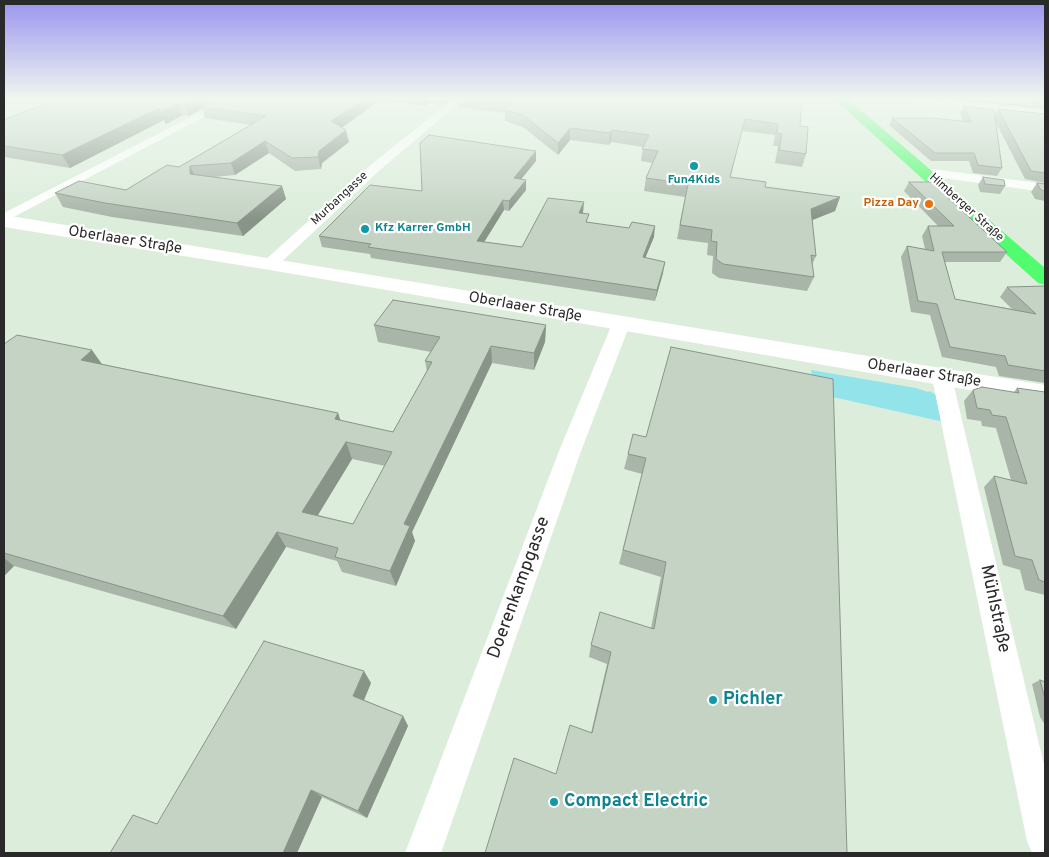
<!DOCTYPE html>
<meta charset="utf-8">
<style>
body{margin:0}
#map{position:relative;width:1049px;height:857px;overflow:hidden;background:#dceedb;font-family:Overpass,sans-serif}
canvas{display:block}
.frame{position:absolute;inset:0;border:5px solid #2a2a2a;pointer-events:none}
</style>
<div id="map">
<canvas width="1049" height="857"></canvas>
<div class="frame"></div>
</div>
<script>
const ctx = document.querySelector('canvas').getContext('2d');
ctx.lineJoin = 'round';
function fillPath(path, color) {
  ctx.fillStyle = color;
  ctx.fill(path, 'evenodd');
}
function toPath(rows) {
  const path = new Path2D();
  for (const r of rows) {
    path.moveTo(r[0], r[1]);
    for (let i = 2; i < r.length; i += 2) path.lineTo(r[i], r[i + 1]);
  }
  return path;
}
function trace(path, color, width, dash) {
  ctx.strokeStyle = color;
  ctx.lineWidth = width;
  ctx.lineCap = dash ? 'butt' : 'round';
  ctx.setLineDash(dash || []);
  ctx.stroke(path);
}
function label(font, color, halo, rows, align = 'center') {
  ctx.font = font + ' Overpass,sans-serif';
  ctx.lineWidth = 4.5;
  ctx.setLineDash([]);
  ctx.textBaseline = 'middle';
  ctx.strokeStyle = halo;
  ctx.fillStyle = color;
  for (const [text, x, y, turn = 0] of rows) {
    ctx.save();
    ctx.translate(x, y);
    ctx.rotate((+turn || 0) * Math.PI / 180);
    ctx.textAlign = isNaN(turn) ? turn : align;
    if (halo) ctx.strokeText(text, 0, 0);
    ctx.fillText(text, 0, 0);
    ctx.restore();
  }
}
fillPath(toPath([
 [811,370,916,388,928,392,930,391,936,395,944,422,824,395,812,375]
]), '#92e4ea');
fillPath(toPath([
 [226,99,238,99,4,222,4,213,226,99],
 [453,99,464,99,381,169,276,267,264,267,262,264,264,261,373,163,453,99],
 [903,99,932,99,1045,111,1045,117,908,102,903,99],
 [925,168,1045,184,1045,192,921,175,919,172,925,168],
 [621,319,627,320,630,324,581,451,441,853,405,853,559,451,612,324,615,320,621,319],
 [942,371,949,373,952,378,1045,769,1045,853,1032,853,1027,841,932,378,935,373,942,371]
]), '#fff');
fillPath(toPath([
 [4,215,1045,385,1045,403,270,270,4,227,4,215]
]), '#fff');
fillPath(toPath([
 [834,99,848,99,1045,268,1045,285,1038,283,834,99]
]), '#51fd6e');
trace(toPath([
 [958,99,1045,108]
]), '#b79db0', 2);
fillPath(toPath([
 [50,99,451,99,443,105,429,103,424,106,380,100,342,128,349,142,322,163,321,169,295,171,269,153,235,175,215,177,282,186,286,199,243,236,112,217,63,207,55,193,126,190,179,167,251,125,205,118,202,109,189,116,183,115,166,124,164,120,70,168,4,157,4,120,51,101],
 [457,99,802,99,800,126,806,154,802,167,775,163,778,146,773,146,775,135,742,131,730,177,765,187,840,197,835,211,812,220,816,256,812,265,814,277,807,291,719,278,712,273,713,256,707,255,708,243,677,239,685,197,644,191,646,178,653,163,641,161,643,147,611,142,609,145,570,140,558,155,523,127,505,121,505,113,458,107],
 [1027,99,1045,99,1045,110,1037,108],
 [964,106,994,116,998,109,1045,114,1045,183,1025,179,995,121,1002,168,997,176,973,173,969,161,931,161,889,125,892,118,963,121,960,113],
 [536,161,521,179,526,190,509,211,504,210,484,242,522,247,583,213,588,223,654,237,645,258,663,273,655,301,371,258,370,254,322,247,319,236],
 [983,177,1005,186,1000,194,980,192,978,185],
 [909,182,1007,252,1000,262,945,262,955,299,1012,309,1000,297,1007,287,1045,286,1045,383,999,376,996,367,942,357,930,315,911,312,901,257,907,246,925,249,922,236,928,226,938,226,904,191],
 [1037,183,1045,184,1045,201,1035,199,1031,192],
 [374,325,546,325,545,342,534,370,492,363,412,532,415,541,396,586,342,572,337,561,286,547,236,629,14,566,4,576,4,344,102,364,338,413,340,421,393,432,427,372,425,361,431,352,378,342],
 [352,459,385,466,353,524,318,515],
 [1017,388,1045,392,1045,595,1025,590,1020,570,1003,565,984,487,994,476,1011,480,996,428,982,426,981,421,967,419,964,401,973,390,1014,392],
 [633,434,847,853,556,774,591,733,607,664,589,657,591,645,651,628,661,577,619,564,642,474,624,469,628,454],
 [1040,680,1045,682,1045,725,1040,717,1032,684],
 [371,683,364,700,403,716,408,726,367,818,322,797,297,853,110,853,158,823]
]), '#a9b5a9');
fillPath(toPath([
 [4,99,14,99,4,103],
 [196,99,223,99,201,107,202,109,189,116,184,105],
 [365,99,380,99,380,100,334,133,331,121],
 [423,99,429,99,429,103,424,106],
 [442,99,451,99,443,105],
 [178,104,183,115,166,124,161,112],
 [159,108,164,120,70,168,62,155],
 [570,128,570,140,558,155,558,143],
 [346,130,349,142,322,163,321,169,318,157,319,151],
 [612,130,611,142,609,145,610,133],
 [265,141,269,153,235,175,231,163],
 [536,151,536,161,514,188,514,178],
 [190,166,196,178,190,174],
 [526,180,526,190,509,211,509,201],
 [282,186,286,199,243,236,237,223],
 [840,197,835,211,805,223,811,209],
 [503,200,504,210,478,252,477,241],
 [584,202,583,213,579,213],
 [655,226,654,237,641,268,643,257],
 [665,262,663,273,655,301,657,290],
 [546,325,545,342,534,370,534,353],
 [491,346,492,363,412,532,415,541,396,586,390,571,404,524],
 [92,350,104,367,81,360],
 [338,413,344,430,335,419],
 [346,442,352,459,310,528,302,512],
 [277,532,286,547,236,629,223,616],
 [4,558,14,566,4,576],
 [364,671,371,683,361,707,353,696],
 [403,716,408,726,367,818,358,811],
 [311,790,322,797,297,853,283,853]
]), '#899489');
const building = toPath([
 [50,99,196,99,184,105,178,104,161,112,159,108,62,155,4,146,4,130,5,130,4,129,4,120,51,101,50,99],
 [217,99,365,99,331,121,346,130,319,151,318,157,292,158,265,141,231,163,190,166,190,174,282,186,237,223,105,203,55,193,79,181,126,190,167,165,179,167,266,116,201,107,217,99],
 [481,99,802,99,800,126,808,127,806,154,779,150,782,134,777,133,778,124,745,119,730,177,766,182,765,187,840,197,811,209,816,256,811,255,814,277,723,264,716,259,717,242,711,241,712,230,680,225,688,184,646,178,658,151,642,149,649,135,612,130,610,133,570,128,558,143,523,115,505,110,512,102,481,99],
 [1040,99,1045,99,1045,101,1042,101,1040,99],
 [964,106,994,110,1002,168,978,165,974,153,935,153,892,118,932,118,971,122,964,106],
 [998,109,1045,114,1045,173,1031,171,998,109],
 [429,135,536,151,514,178,526,180,509,201,503,200,477,241,522,247,548,198,584,202,579,213,589,214,586,222,629,228,632,222,655,226,643,257,665,262,657,290,368,247,371,244,319,236,370,185,422,191,420,143,429,135],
 [983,177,1004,180,1005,186,985,184,983,177],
 [909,182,931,182,1007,252,942,252,955,299,1036,314,1007,287,1045,286,1045,371,1008,365,1005,356,950,347,937,304,918,301,907,246,934,251,928,226,954,226,909,182],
 [1037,183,1045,184,1045,191,1041,190,1037,183],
 [393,300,546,325,534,353,491,346,404,524,410,526,390,571,335,557,338,548,277,532,223,616,4,553,4,344,17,335,92,350,81,360,338,413,335,419,393,432,432,362,425,361,440,337,374,325,393,300],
 [346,442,392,452,353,524,302,512,346,442],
 [671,347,833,379,847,853,485,853,514,758,556,774,570,725,592,733,611,652,591,645,600,612,654,629,666,562,623,550,646,458,628,454,633,434,646,437,671,347],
 [982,387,1019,393,1017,388,1045,392,1045,582,1039,580,1032,560,1015,556,994,476,1027,484,1006,417,992,415,990,410,977,408,973,390,982,387],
 [264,641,364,671,353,696,403,716,358,811,311,790,283,853,110,853,133,815,157,824,264,641],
 [1040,680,1045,682,1045,699,1040,680]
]);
fillPath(building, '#c4d3c4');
trace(building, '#899489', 1);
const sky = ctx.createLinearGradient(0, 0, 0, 219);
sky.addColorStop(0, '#9b94ef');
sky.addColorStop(0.45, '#eff7ef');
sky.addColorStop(1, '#eff7ef00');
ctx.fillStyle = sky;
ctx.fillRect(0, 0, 1049, 219);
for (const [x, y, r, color] of [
 [694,166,5,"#0f9aa8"],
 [929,204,5,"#e8710a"],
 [365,229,5,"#0f9aa8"],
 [713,700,5,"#0f9aa8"],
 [554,802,5,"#0f9aa8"]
]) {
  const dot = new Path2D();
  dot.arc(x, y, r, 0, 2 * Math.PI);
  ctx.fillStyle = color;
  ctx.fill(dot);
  trace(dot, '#fff', 2);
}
label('bold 12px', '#0d838f', '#fff', [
 ["Fun4Kids",694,181],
 ["Kfz Karrer GmbH",375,229,"left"]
]);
label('12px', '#2a2a2a', '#fff', [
 ["Murbangasse",340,199,-43],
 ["Himberger Straße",966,208,42]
]);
label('bold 12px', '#c56008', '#fff', [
 ["Pizza Day",919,204]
], 'right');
label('15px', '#2a2a2a', '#fff', [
 ["Oberlaaer Straße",125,241,9],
 ["Oberlaaer Straße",525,308,10],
 ["Oberlaaer Straße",924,374,9]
]);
label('18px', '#2a2a2a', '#fff', [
 ["Doerenkampgasse",520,588,-70],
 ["Mühlstraße",994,609,78]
]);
label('bold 18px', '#0d838f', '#fff', [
 ["Pichler",723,700],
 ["Compact Electric",564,802]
], 'left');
</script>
